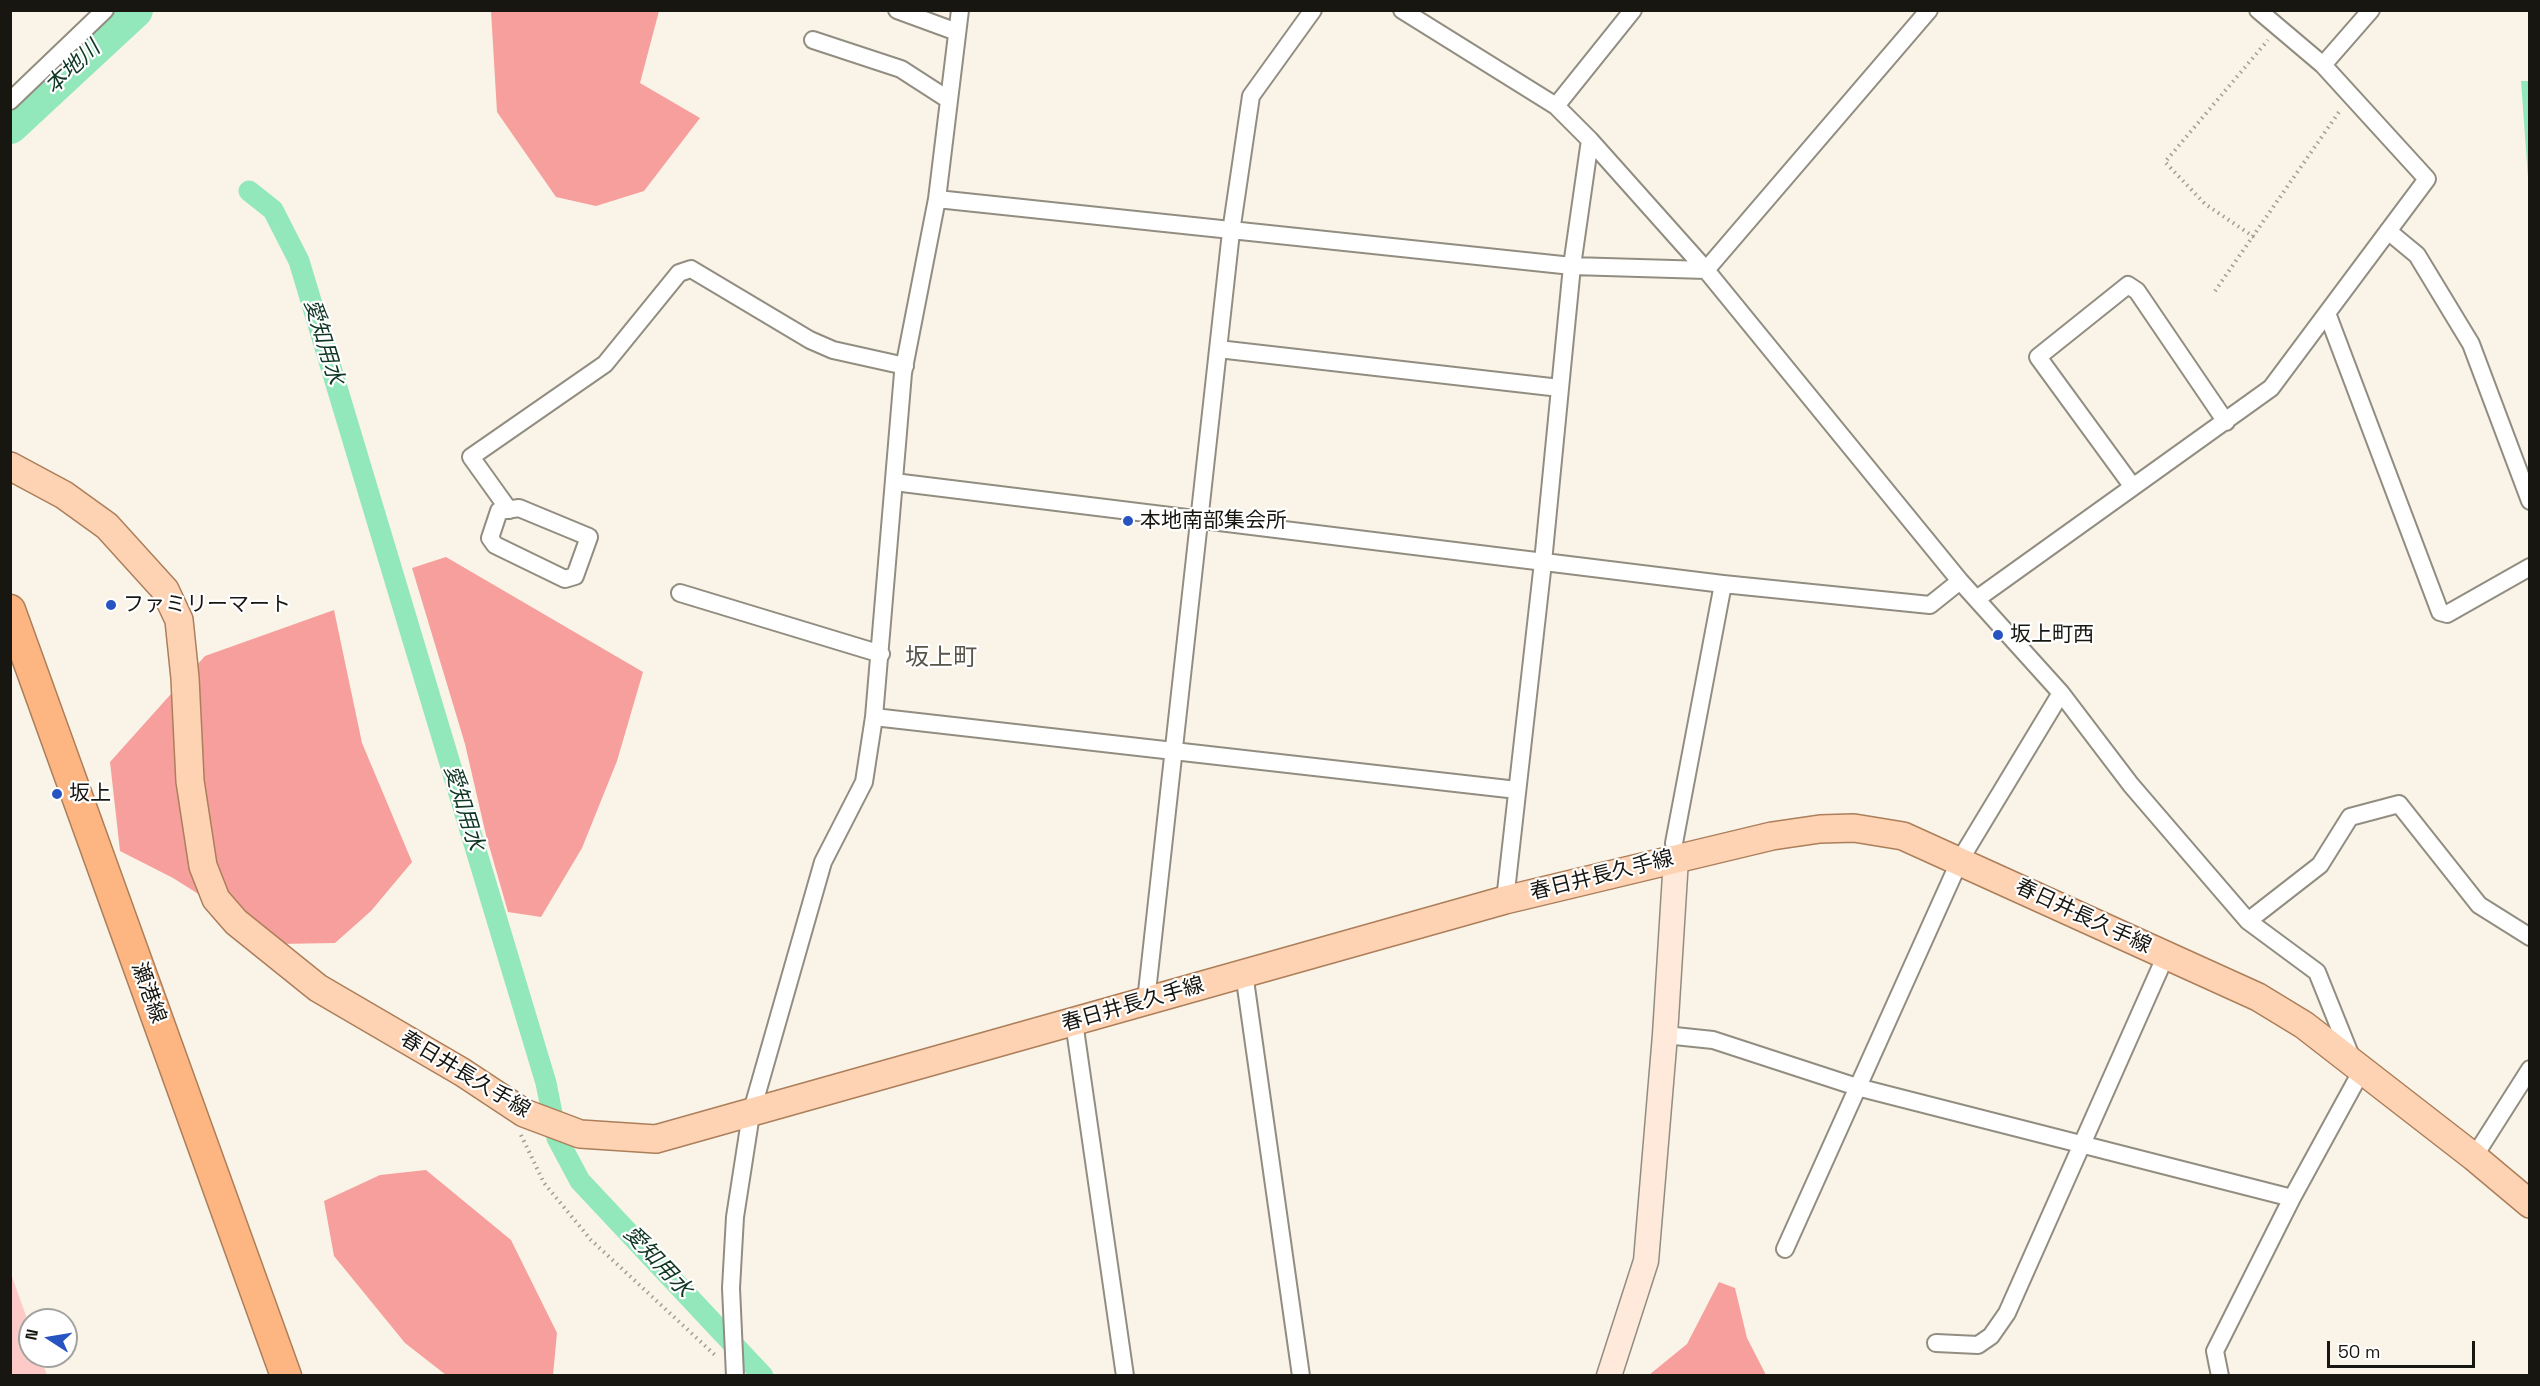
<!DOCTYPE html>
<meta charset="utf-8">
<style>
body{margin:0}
#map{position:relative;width:2540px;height:1386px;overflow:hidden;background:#f9f4e7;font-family:"Space Grotesk",sans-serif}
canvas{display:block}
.frame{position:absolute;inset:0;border:12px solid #171611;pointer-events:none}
.north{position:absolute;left:18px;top:1308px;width:60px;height:60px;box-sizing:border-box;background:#fff;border:2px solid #a2a2a0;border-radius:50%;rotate:282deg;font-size:16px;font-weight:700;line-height:24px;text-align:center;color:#171611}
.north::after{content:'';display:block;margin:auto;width:21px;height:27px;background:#2854c2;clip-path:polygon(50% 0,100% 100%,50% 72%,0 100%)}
.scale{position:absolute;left:2327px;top:1341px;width:148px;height:27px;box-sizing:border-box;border:3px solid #171611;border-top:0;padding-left:8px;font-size:18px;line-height:21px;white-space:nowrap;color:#171611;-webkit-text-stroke:4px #fff;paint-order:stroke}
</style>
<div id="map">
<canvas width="2540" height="1386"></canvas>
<div class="frame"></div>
<div class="north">N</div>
<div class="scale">50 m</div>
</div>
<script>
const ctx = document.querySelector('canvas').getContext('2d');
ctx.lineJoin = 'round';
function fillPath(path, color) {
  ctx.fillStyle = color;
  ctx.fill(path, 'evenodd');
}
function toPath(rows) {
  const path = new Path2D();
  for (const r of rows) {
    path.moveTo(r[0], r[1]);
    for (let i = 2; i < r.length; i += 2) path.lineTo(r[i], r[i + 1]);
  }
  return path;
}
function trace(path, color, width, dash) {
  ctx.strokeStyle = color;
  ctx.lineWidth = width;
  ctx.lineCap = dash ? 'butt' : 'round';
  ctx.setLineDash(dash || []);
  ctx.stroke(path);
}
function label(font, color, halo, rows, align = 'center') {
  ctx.font = font + ' "Space Grotesk","Noto Sans JP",sans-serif';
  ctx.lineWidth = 4.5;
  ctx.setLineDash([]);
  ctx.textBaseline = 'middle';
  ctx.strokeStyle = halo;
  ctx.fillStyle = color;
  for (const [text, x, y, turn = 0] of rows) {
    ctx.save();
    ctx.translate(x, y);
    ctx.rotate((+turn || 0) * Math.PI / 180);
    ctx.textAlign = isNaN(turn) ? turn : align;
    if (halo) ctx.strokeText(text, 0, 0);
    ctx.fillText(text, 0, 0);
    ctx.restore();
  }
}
fillPath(toPath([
 [10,1271,30,1327,30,1356,40,1356,47,1375,11,1375]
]), '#fdcac7');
fillPath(toPath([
 [491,11,659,11,640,83,700,118,644,191,596,206,556,197,497,112],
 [446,557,643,672,617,761,582,848,541,917,508,912,486,835,465,744,412,568],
 [334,610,362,743,412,862,371,911,335,943,278,944,173,878,120,851,110,762,205,656],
 [426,1170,511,1240,557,1333,553,1375,446,1375,405,1343,334,1256,324,1201,380,1175],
 [1719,1282,1735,1288,1747,1338,1766,1375,1649,1375,1687,1344]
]), '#f69f9c');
fillPath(toPath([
 [2521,81,2529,81,2529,191]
]), '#92e7bb');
trace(toPath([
 [249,191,273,210,299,261,546,1083,557,1138,580,1181,763,1376]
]), '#92e7bb', 21);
trace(toPath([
 [10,126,135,10]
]), '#92e7bb', 36);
const street = toPath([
 [897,10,957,32],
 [1402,10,1556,106,1590,140,1706,270,1960,581,2061,693,2131,785,2248,921,2317,972,2352,1059],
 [813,40,901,69,949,100],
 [2323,65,2371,10],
 [10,101,105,10],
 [1556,106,1633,10],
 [937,199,1572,266,1706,270],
 [2388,231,2417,255,2471,344,2530,501],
 [1706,270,1929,10],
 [2327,313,2440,612,2447,614,2530,567],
 [1218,349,1560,388],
 [894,482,1723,584,1930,605,1960,581],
 [2133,487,2038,357,2128,285,2137,291,2226,422],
 [519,508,589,537,575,576,565,579,495,545,490,538,499,511,519,508],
 [509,510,471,457,605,364,679,273,691,269,810,340,833,350,905,366],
 [680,593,881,654],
 [1978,598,2271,388,2427,179,2323,65,2258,10],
 [874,717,1517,790],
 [1676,859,1674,843,1723,584],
 [1505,900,1543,562,1572,266,1590,140],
 [2248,921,2320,865,2350,817,2399,804,2479,905,2530,937],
 [1244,973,1301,1376],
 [1146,1001,1231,232,1251,96,1313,10],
 [1074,1022,1125,1376],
 [1665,1035,1713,1040,1857,1087,2292,1198],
 [2474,1157,2530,1069],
 [1785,1249,1960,860,2061,693],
 [1936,1343,1978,1345,1991,1336,2007,1313,2166,955],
 [735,1376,731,1288,735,1217,751,1114,823,862,864,782,874,717,903,373,937,199,960,10],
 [2220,1376,2215,1351,2292,1198,2362,1070]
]);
const secondary = toPath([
 [1609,1376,1646,1261,1665,1035,1676,859]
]);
const primary = toPath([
 [10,466,64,495,107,526,165,590,179,620,185,678,190,781,203,866,216,899,236,922,318,988,462,1072,524,1113,580,1134,656,1139,1505,900,1772,836,1820,829,1854,828,1903,836,2258,997,2304,1025,2474,1157,2530,1204]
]);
const highway = toPath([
 [10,610,286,1376]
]);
trace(street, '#928d81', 20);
trace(secondary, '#928d81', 27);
trace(primary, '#ac7e5a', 30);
trace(highway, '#ac7e5a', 33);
trace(toPath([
 [2254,237,2205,204,2165,162,2268,40],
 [2215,291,2341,109],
 [521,1135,544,1183,591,1240,716,1356]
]), '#a19d93', 4, [1.5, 4.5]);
trace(street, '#fff', 16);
trace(secondary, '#fee9da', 24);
trace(primary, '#fed3b4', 27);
trace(highway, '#fdb682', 30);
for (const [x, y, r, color] of [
 [1128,521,6,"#2854c2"],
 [111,605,6,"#2854c2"],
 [1998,635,6,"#2854c2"],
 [57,794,6,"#2854c2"]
]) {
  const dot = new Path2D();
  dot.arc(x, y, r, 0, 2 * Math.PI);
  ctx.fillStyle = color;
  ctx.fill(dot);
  trace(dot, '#fff', 2);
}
label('21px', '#171611', '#fff', [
 ["本地南部集会所",1140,521],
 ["ファミリーマート",123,605],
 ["坂上町西",2010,635],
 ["坂上",69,794]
], 'left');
label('21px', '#171611', '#fff', [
 ["春日井長久手線",1602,876,-14],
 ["春日井長久手線",2083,917,25],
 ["瀬港線",148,993,70],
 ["春日井長久手線",1133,1005,-16],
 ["春日井長久手線",465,1075,31]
]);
label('italic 22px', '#103624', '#fff', [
 ["本地川",73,68,-43],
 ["愛知用水",323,342,73],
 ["愛知用水",463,808,73],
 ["愛知用水",657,1262,47]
]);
label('24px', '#595549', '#fff', [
 ["坂上町",941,658]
]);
</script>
